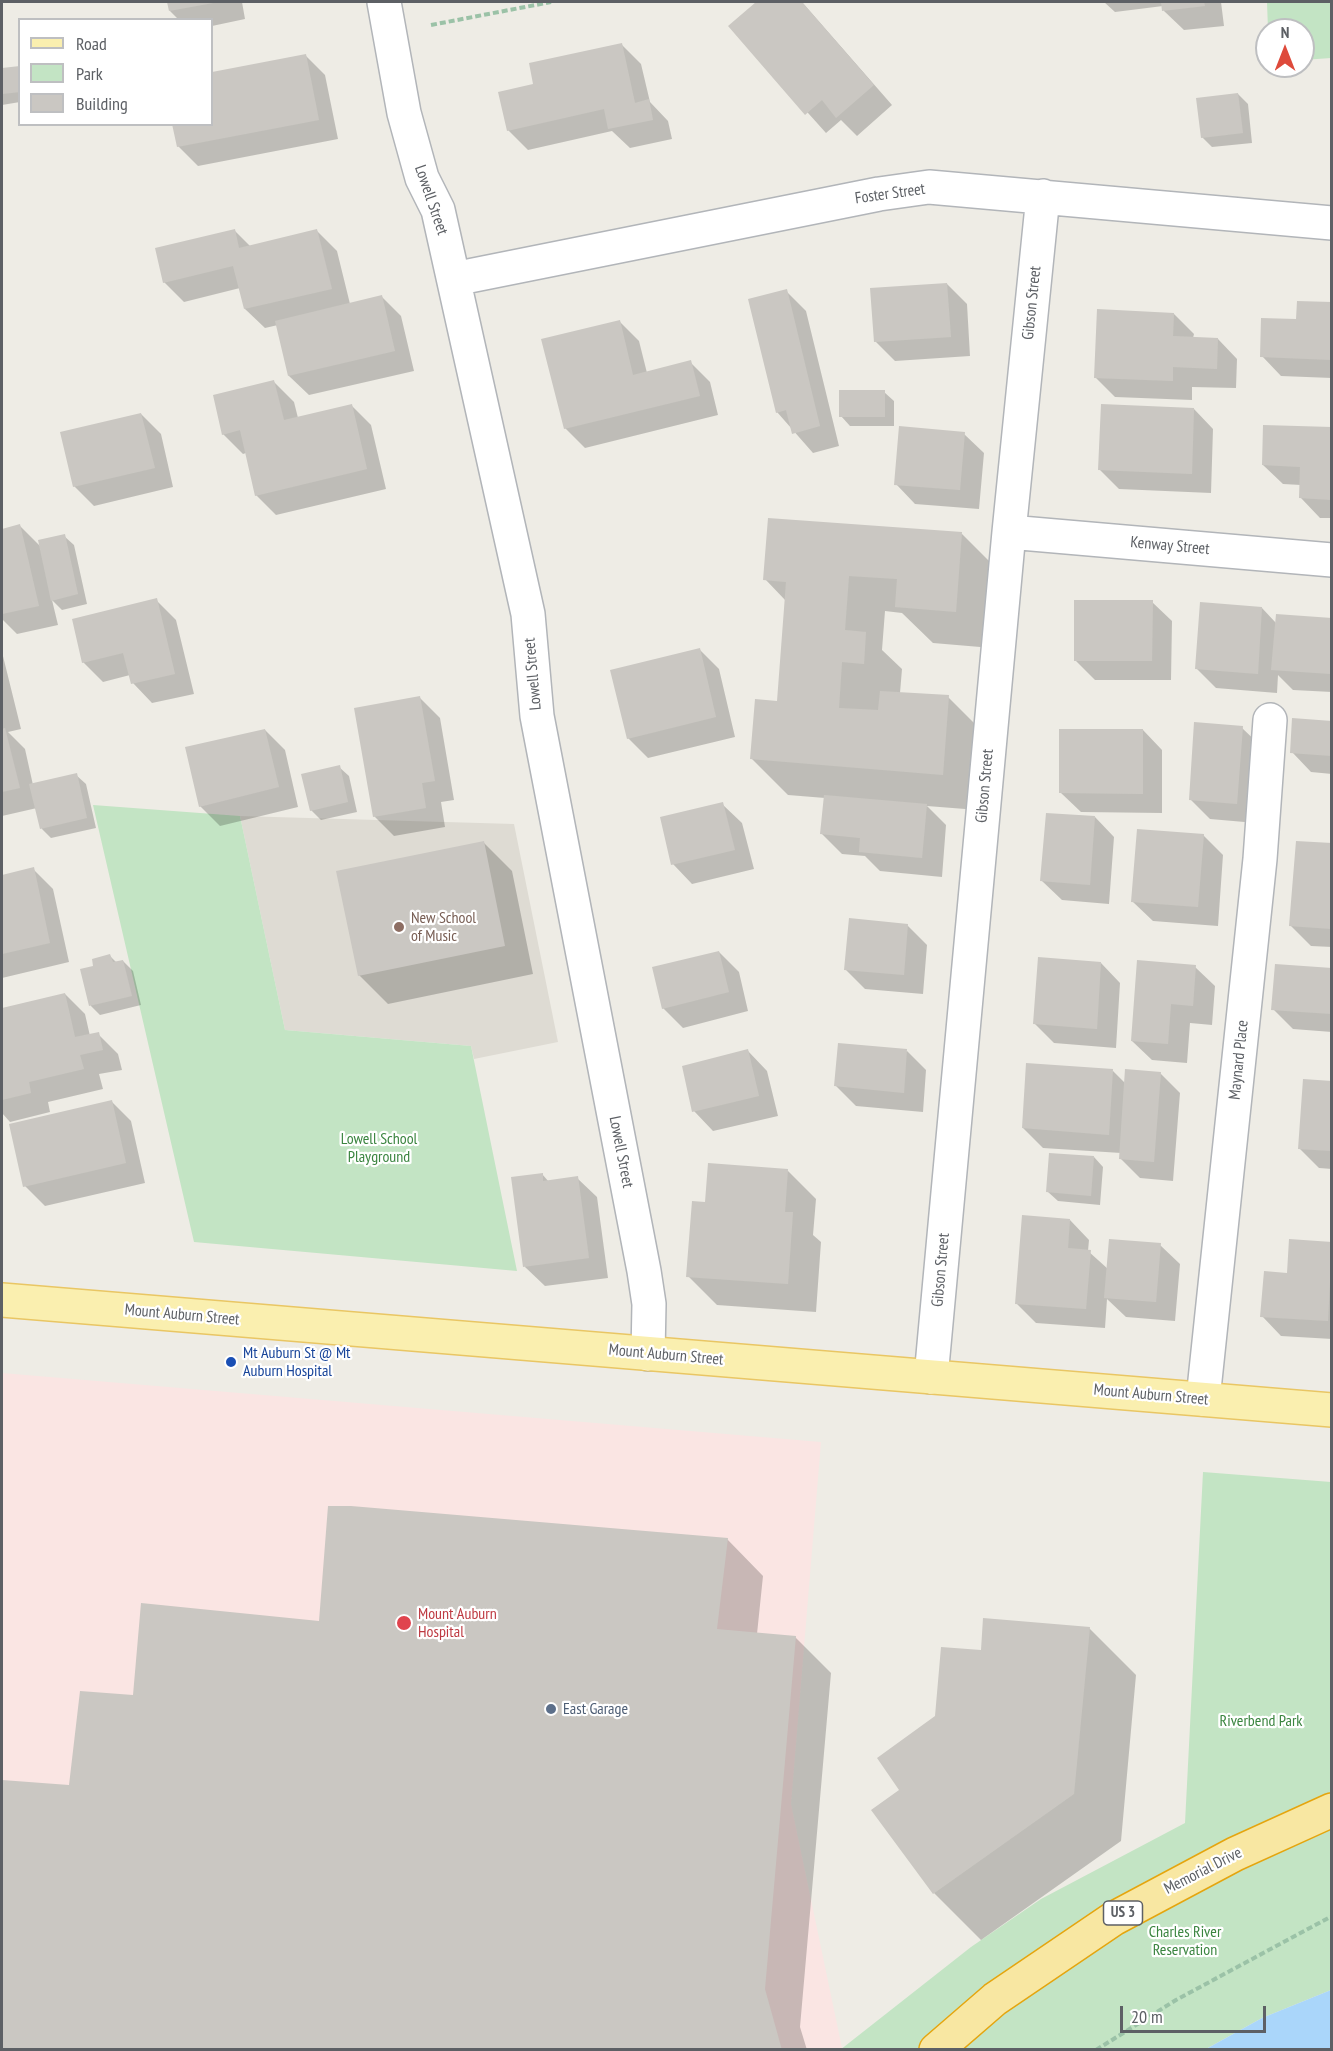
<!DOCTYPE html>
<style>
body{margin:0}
#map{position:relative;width:1333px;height:2051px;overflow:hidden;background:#eeece5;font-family:"PT Sans Narrow",sans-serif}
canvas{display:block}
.frame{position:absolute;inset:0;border:3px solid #5d6065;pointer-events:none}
.legend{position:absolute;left:18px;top:18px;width:195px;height:108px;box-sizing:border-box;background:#fff;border:2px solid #bebfc1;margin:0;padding:8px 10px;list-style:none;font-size:18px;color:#5d6065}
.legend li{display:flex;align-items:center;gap:12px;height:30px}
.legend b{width:30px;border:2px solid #bebfc1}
.north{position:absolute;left:1255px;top:18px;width:60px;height:60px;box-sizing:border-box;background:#fff;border:2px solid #bebfc1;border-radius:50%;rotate:0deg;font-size:16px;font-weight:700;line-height:24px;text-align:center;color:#5d6065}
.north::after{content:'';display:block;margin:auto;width:21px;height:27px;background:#de4a3b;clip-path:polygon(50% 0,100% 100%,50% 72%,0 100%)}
.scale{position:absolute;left:1120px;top:2006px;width:146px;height:27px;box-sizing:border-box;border:3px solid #5d6065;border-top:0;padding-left:8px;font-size:18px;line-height:21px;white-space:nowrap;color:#5d6065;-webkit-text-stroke:4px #fff;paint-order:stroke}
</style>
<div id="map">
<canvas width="1333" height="2051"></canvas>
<div class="frame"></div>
<ul class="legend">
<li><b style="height:8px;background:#faefaf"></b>Road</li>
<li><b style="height:16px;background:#c3e4c4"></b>Park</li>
<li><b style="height:16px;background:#cac7c2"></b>Building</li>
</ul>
<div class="north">N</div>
<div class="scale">20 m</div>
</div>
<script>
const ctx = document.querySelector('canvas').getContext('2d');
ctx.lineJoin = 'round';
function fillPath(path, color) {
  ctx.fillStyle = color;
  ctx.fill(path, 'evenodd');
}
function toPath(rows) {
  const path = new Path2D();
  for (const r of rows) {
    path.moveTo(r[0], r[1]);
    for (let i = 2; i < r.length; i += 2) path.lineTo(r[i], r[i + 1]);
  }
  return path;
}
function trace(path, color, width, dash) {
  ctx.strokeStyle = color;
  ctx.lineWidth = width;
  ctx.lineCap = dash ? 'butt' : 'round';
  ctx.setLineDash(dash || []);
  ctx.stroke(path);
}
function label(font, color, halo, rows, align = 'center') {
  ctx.font = font + ' "PT Sans Narrow",sans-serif';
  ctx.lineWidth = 4.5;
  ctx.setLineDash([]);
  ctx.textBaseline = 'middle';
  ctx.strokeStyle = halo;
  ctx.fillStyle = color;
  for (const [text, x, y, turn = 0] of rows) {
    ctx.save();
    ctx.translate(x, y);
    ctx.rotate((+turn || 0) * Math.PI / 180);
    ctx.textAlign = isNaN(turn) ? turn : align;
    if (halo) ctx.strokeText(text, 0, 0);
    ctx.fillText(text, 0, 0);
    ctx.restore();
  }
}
fillPath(toPath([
 [240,816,514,824,558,1042,474,1059,471,1046,285,1030]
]), '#dedbd3');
fillPath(toPath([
 [2,1373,821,1442,791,1804,842,2048,2,2049]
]), '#fae5e3');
fillPath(toPath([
 [1267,2,1331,2,1331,58,1303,60,1303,30,1268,30],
 [93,805,240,816,285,1030,471,1046,517,1271,194,1242],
 [1203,1472,1331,1482,1331,1990,1262,2018,1206,2049,840,2050,971,1947,1041,1899,1185,1823]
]), '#c3e4c4');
fillPath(toPath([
 [1331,1990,1331,2049,1206,2049,1262,2018]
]), '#aad6fa');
fillPath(toPath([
 [169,2,242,2,245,19,212,26,212,20,179,20,170,11],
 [759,2,802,2,892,105,857,136,841,120,826,133,730,26],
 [1104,2,1221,2,1224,26,1184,30,1164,11,1163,6,1115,12],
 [621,44,641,64,650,102,668,121,672,139,630,148,612,131,528,150,508,130,535,85],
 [306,56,325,75,338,139,198,166,178,146,212,124,212,74],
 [20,67,20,102,2,105,2,70],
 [1238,94,1248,104,1252,143,1212,147,1202,137],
 [234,230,251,247,317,231,337,251,350,304,381,296,401,316,414,371,309,395,289,376,278,325,265,328,245,309,240,288,184,302,164,282],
 [947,284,967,304,970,356,895,361,875,341],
 [786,291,806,311,839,446,813,453,777,412],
 [1332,304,1332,378,1281,376,1262,356,1297,321],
 [1174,314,1194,334,1193,338,1218,339,1237,359,1236,388,1192,387,1192,400,1115,397,1095,377],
 [619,321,639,341,647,373,690,362,710,382,718,415,585,448,565,428],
 [274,382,294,402,298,418,351,405,371,425,386,489,276,515,256,495,246,453,243,454,223,434],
 [884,392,894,401,894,426,850,426,841,416],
 [1194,409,1213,429,1211,493,1119,489,1099,469],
 [141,414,161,434,173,487,94,506,74,486],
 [1332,429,1332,518,1320,518,1301,498,1301,485,1283,484,1263,465],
 [964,434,984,453,979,509,915,504,896,484],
 [20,526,41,547,64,536,74,545,87,604,62,610,52,600,58,625,17,634,2,619,2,530],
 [962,534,998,570,992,648,933,643,902,613,885,611,882,650,902,669,900,693,948,697,984,733,978,810,927,806,946,825,942,877,880,871,865,856,842,854,822,834,825,798,788,795,752,759,778,703,786,601,765,579],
 [156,600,176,620,194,694,152,703,133,683,130,675,103,682,83,662],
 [1152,602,1172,621,1171,680,1095,680,1075,660],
 [1262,608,1276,623,1332,620,1332,692,1293,690,1278,675,1277,693,1216,688,1196,668],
 [699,649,719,669,735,737,648,758,628,738],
 [2,652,21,729,8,732,25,749,33,785,76,775,86,784,96,828,51,838,42,829,37,808,2,816],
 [420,698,440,718,454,800,441,802,445,827,394,836,374,816],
 [1332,722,1332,774,1311,772,1292,752],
 [1242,728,1262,747,1256,823,1210,819,1190,799],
 [265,730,285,750,298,807,220,826,200,806],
 [1143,730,1162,750,1162,813,1081,812,1061,793],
 [339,767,349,776,357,812,321,820,311,810],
 [722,804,742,823,754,869,692,884,673,864],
 [1095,817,1114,837,1109,904,1062,900,1042,881],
 [1203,835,1223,855,1218,926,1153,921,1133,902],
 [483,842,512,871,533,974,388,1004,359,975],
 [1332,845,1332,947,1311,946,1291,926],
 [33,869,53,889,69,962,2,978,2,876],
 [907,925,927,945,923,994,865,989,845,969],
 [719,952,739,972,748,1011,683,1028,663,1008],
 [110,956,117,963,123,961,133,971,141,1005,100,1015,91,1006,82,970,95,967],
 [1101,963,1120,983,1116,1048,1054,1043,1035,1024],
 [1195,967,1215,986,1212,1025,1190,1023,1187,1063,1152,1060,1132,1041],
 [1332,969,1332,1032,1293,1029,1273,1009],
 [65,994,85,1014,90,1036,98,1034,118,1054,122,1070,99,1074,103,1089,48,1102,50,1112,10,1122,2,1113,2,1009],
 [748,1051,767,1071,778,1116,713,1131,694,1111],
 [907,1051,926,1070,923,1112,856,1106,836,1086],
 [1113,1071,1126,1084,1160,1073,1180,1093,1173,1181,1140,1178,1120,1158,1121,1153,1043,1148,1023,1128],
 [1332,1083,1332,1169,1319,1168,1299,1148],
 [112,1102,131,1121,145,1183,45,1206,25,1186],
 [1094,1157,1103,1167,1100,1205,1058,1201,1048,1192],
 [787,1170,816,1199,813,1235,821,1242,816,1312,717,1305,688,1276,706,1203],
 [542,1174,549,1182,577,1178,597,1197,608,1278,545,1286,525,1267],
 [1070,1220,1089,1240,1088,1251,1108,1269,1160,1245,1180,1264,1175,1321,1126,1317,1107,1299,1105,1328,1036,1323,1016,1303],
 [1332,1244,1332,1339,1281,1336,1262,1316,1288,1275],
 [727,1539,763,1576,757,1634,795,1637,831,1673,800,2027,807,2050,2,2050,2,1782,70,1787,134,1697,320,1623],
 [1089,1628,1136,1675,1121,1841,981,1940,934,1893,901,1790,937,1716,982,1652]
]), '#0003');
fillPath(toPath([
 [167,2,213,2,213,3,169,11],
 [756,2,802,2,874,85,836,118,822,100,805,115,728,26],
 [1161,2,1204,2,1205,6,1162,11],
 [622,43,635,103,649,99,653,120,608,129,604,109,507,131,498,92,533,84,529,63],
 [306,54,319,120,177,147,172,124,212,124,212,72],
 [20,66,20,92,2,94,2,68],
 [1238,93,1243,133,1201,138,1196,98],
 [235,229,239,248,317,229,332,289,244,309,233,266,163,283,155,248],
 [947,283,951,337,874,342,870,288],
 [787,289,820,426,792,434,786,410,776,413,748,299],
 [382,295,395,351,288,376,275,321],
 [1297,301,1332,302,1332,360,1260,357,1261,318,1296,319],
 [1097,309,1174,313,1173,336,1218,338,1217,369,1173,367,1173,381,1094,378],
 [620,320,633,375,691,360,700,396,564,429,541,339],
 [274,380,284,420,352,404,367,469,255,496,240,430,222,435,213,395],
 [839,390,885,390,885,417,839,417],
 [1101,404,1194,408,1192,474,1098,470],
 [141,413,155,468,73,487,60,432],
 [1263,425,1332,427,1332,500,1299,498,1300,467,1262,465],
 [899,426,965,432,960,490,894,485],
 [768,518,962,532,956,612,895,607,897,579,849,576,845,630,866,632,864,664,842,662,839,708,878,710,880,691,949,695,943,775,750,759,755,699,777,701,786,582,763,580],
 [20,524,39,606,2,614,2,529],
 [65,534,78,594,51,601,38,540],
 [157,598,175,674,131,684,123,653,82,663,72,619],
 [1074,600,1153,600,1152,661,1074,661],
 [1200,602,1262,607,1258,674,1195,669],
 [1276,614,1332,618,1331,674,1271,670],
 [700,648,716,717,627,739,610,670],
 [420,696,435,781,422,783,426,808,373,817,354,708],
 [1292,718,1332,721,1332,756,1290,753],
 [1194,722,1243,726,1237,804,1189,800],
 [5,728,20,788,2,792,2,729],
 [265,729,279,787,199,807,185,747],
 [1059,729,1143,729,1143,794,1059,793],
 [340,765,348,802,310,811,301,774],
 [77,773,87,818,40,829,29,784],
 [824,795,927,804,922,858,859,852,860,838,820,834],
 [723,802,735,850,671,865,660,817],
 [1046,813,1095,816,1090,885,1040,881],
 [1137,829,1204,834,1198,907,1131,902],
 [484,841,505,946,358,976,336,871],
 [1296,841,1332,843,1332,929,1289,926],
 [34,867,50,943,2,954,2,875],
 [849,918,908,924,904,975,844,970],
 [719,951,729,992,662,1009,652,967],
 [110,954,113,962,123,960,132,996,89,1006,80,969,93,966,92,959],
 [1038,957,1101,962,1097,1029,1033,1024],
 [1137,960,1196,965,1193,1006,1171,1004,1168,1044,1131,1041],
 [1275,964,1332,968,1332,1014,1271,1010],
 [65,993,75,1037,99,1032,103,1050,80,1055,84,1069,29,1082,31,1093,2,1100,2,1008],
 [838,1043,907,1049,904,1093,834,1086],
 [748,1049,759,1096,692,1112,682,1066],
 [1026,1063,1113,1069,1109,1135,1022,1128],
 [1125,1069,1161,1072,1154,1162,1119,1159],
 [1303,1079,1332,1081,1332,1151,1298,1149],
 [112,1100,126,1163,23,1187,9,1124],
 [1049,1153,1094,1156,1091,1196,1046,1192],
 [708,1163,788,1169,785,1212,793,1212,788,1284,686,1277,692,1201,705,1202],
 [543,1173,543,1181,578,1176,589,1258,523,1267,511,1177],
 [1022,1215,1070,1219,1068,1248,1091,1250,1086,1309,1015,1304],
 [1109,1239,1161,1243,1156,1302,1104,1298],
 [1289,1239,1332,1242,1328,1321,1260,1317,1264,1271,1287,1273],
 [328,1506,351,1506,728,1538,717,1629,796,1636,765,1989,782,2050,2,2050,2,1780,69,1785,80,1691,133,1695,141,1603,319,1621],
 [983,1618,1090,1627,1074,1794,933,1894,871,1810,899,1790,877,1758,935,1716,941,1647,981,1650]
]), '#cac7c2');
const minor = toPath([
 [384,2,404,113,422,178,438,210,528,614,537,716,644,1271,649,1304,648,1354],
 [454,279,879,194,929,187,1332,223],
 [1009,532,1332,560],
 [931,1377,1009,532,1043,196],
 [1203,1399,1260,859,1270,720]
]);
const primary = toPath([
 [2,1300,1332,1410]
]);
const trunk = toPath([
 [936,2050,995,1999,1113,1919,1235,1854,1332,1810]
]);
trace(minor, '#b2b5b9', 36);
trace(primary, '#e9c664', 36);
trace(trunk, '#e5a50e', 36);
trace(toPath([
 [431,25,551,2],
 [1096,2050,1176,2000,1332,1916]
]), '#9bc2a7', 4, [6, 3]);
trace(minor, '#fff', 33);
trace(primary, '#faefaf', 33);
trace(trunk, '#f8e7a2', 33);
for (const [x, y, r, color] of [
 [399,927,6,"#8d6e63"],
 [231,1362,6,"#1a4fb4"],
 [404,1623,8,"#e0444e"],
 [551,1709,6,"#5c6f8a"]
]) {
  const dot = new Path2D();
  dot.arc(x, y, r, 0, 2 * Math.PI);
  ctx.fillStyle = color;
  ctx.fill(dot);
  trace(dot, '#fff', 2);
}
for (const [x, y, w] of [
 [1123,1913,39]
]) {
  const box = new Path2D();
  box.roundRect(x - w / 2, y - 12, w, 24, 4.5);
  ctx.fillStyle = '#fff';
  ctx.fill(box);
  trace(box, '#5d6065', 1.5);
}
label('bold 15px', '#5d6065', null, [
 ["US 3",1123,1913]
]);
label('16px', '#5d6065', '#fff', [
 ["Foster Street",890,194,-8],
 ["Lowell Street",431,200,71],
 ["Gibson Street",1032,303,-84],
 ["Kenway Street",1170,546,5],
 ["Lowell Street",533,674,-95],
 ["Gibson Street",985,786,-85],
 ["Maynard Place",1239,1060,-84],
 ["Lowell Street",621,1152,79],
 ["Gibson Street",941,1270,-85],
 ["Mount Auburn Street",182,1315,5],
 ["Mount Auburn Street",666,1355,5],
 ["Mount Auburn Street",1151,1395,5],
 ["Memorial Drive",1203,1871,-27]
]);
label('16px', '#785e54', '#fff', [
 ["New School",411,918],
 ["of Music",411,936]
], 'left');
label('16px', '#3b8540', '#fff', [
 ["Lowell School",379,1139],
 ["Playground",379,1157],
 ["Riverbend Park",1261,1721],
 ["Charles River",1185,1932],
 ["Reservation",1185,1950]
]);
label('16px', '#164399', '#fff', [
 ["Mt Auburn St @ Mt",243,1353],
 ["Auburn Hospital",243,1371]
], 'left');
label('16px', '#be3a42', '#fff', [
 ["Mount Auburn",418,1614],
 ["Hospital",418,1632]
], 'left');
label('16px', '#4e5e75', '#fff', [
 ["East Garage",563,1709]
], 'left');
</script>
